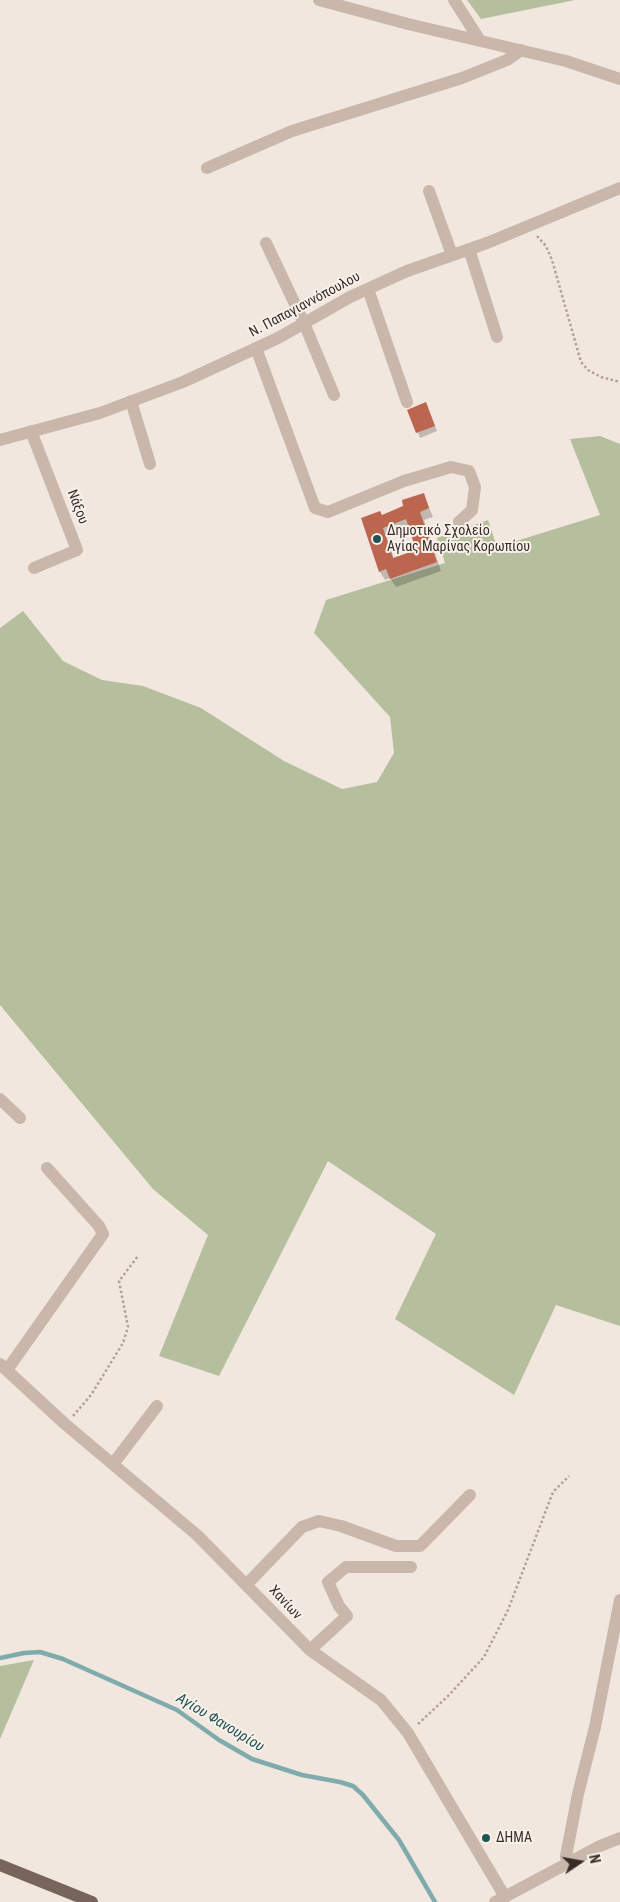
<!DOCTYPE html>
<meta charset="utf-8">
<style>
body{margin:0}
#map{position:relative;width:620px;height:1902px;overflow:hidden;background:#f1e7de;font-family:"Roboto Condensed",sans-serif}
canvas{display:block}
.north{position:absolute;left:555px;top:1837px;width:50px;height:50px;-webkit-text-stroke:4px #f8f1ea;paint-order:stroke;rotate:78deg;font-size:14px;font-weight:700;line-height:20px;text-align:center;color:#362d29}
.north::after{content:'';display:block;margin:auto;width:18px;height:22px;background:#362d29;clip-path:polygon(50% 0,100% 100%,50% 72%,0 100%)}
</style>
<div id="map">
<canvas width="620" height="1902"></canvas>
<div class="north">N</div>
</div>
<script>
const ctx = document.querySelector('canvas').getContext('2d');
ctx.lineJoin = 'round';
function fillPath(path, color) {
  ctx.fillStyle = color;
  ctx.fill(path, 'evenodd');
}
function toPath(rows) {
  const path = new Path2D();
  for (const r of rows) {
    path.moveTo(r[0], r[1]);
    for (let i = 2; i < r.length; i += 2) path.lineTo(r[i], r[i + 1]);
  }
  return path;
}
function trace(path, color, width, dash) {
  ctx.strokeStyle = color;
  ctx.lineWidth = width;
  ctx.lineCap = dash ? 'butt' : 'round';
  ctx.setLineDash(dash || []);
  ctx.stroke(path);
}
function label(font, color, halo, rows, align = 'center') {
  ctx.font = font + ' "Roboto Condensed",sans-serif';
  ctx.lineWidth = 4;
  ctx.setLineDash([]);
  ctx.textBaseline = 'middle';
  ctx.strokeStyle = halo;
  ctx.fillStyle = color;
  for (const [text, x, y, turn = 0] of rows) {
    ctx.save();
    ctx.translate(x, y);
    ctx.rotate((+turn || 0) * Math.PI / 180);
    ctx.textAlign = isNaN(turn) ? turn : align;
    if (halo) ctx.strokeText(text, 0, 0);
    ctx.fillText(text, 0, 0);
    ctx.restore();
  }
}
fillPath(toPath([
 [467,0,575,0,481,19],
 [600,436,620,444,620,1326,556,1305,514,1395,395,1319,436,1234,328,1161,219,1376,159,1356,208,1235,153,1189,0,1005,0,628,23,611,63,661,102,680,143,686,201,708,284,761,342,789,377,782,394,753,390,717,314,633,326,600,445,563,437,538,488,520,497,547,600,515,570,439],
 [34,1660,0,1739,0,1666]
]), '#b5bf9e');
fillPath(toPath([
 [426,403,437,431,420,438,409,411],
 [424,495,433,517,424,520,441,571,396,587,390,578,385,580,380,572,382,517],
 [410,527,417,551,394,559,387,537]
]), '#0003');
trace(toPath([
 [0,1658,24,1653,40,1652,63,1659,177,1710,219,1740,252,1759,302,1775,340,1782,353,1786,363,1795,399,1840,435,1902]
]), '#7fabac', 4.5);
fillPath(toPath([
 [426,402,435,426,416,433,407,410],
 [424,493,429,508,420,512,437,562,390,579,386,569,379,572,361,518,380,511,382,515,403,506,402,500],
 [406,519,416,550,393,558,383,528]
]), '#bd664f');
trace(toPath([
 [537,236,546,246,552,260,581,362,588,370,601,377,620,382],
 [73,1416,91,1395,123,1343,128,1327,119,1281,138,1256],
 [418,1724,449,1695,484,1657,508,1610,553,1492,569,1476]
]), '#b4a195', 2.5, [2.5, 2.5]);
trace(toPath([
 [319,0,408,24,566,61,620,79],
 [454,0,479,39],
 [207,168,292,131,462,78,507,60,521,50],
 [429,191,452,255],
 [266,243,304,323,334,395],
 [469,249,497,337],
 [368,289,407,402],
 [256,348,315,508,328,512,404,481,451,467,469,471,475,487,472,510,459,522],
 [131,401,150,464],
 [31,431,77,550,34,568],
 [0,440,100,413,183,382,278,338,350,297,407,271,487,243,620,188],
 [0,1099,20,1118],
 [0,1364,65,1424,197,1535,310,1650,381,1700,408,1733,505,1897],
 [7,1370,103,1234,99,1226,47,1168],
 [113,1464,157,1406],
 [247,1584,302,1527,319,1521,341,1526,396,1546,420,1546,470,1495],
 [310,1650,347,1616,339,1606,328,1582,346,1567,411,1567],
 [567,1864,566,1856,578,1794,595,1727,620,1600],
 [495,1902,600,1846,620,1838]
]), '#c8b7aa', 12);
trace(toPath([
 [0,1865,92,1902]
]), '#77645b', 12);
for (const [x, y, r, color] of [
 [377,539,5,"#225354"],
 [486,1838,5,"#225354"]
]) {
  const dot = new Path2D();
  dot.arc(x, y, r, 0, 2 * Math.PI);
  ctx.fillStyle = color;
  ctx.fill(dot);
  trace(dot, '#f8f1ea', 2);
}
label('14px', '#362d29', '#f8f1ea', [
 ["Ν. Παπαγιαννόπουλου",305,305,-28],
 ["Νάξου",77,507,69],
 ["Χανίων",285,1603,47]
]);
label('14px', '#362d29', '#f8f1ea', [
 ["Δημοτικό Σχολείο",387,531],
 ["Αγίας Μαρίνας Κορωπίου",387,547],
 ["ΔΗΜΑ",496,1838]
], 'left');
label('italic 15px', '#225354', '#f8f1ea', [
 ["Αγίου Φανουρίου",220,1723,31]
]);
</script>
